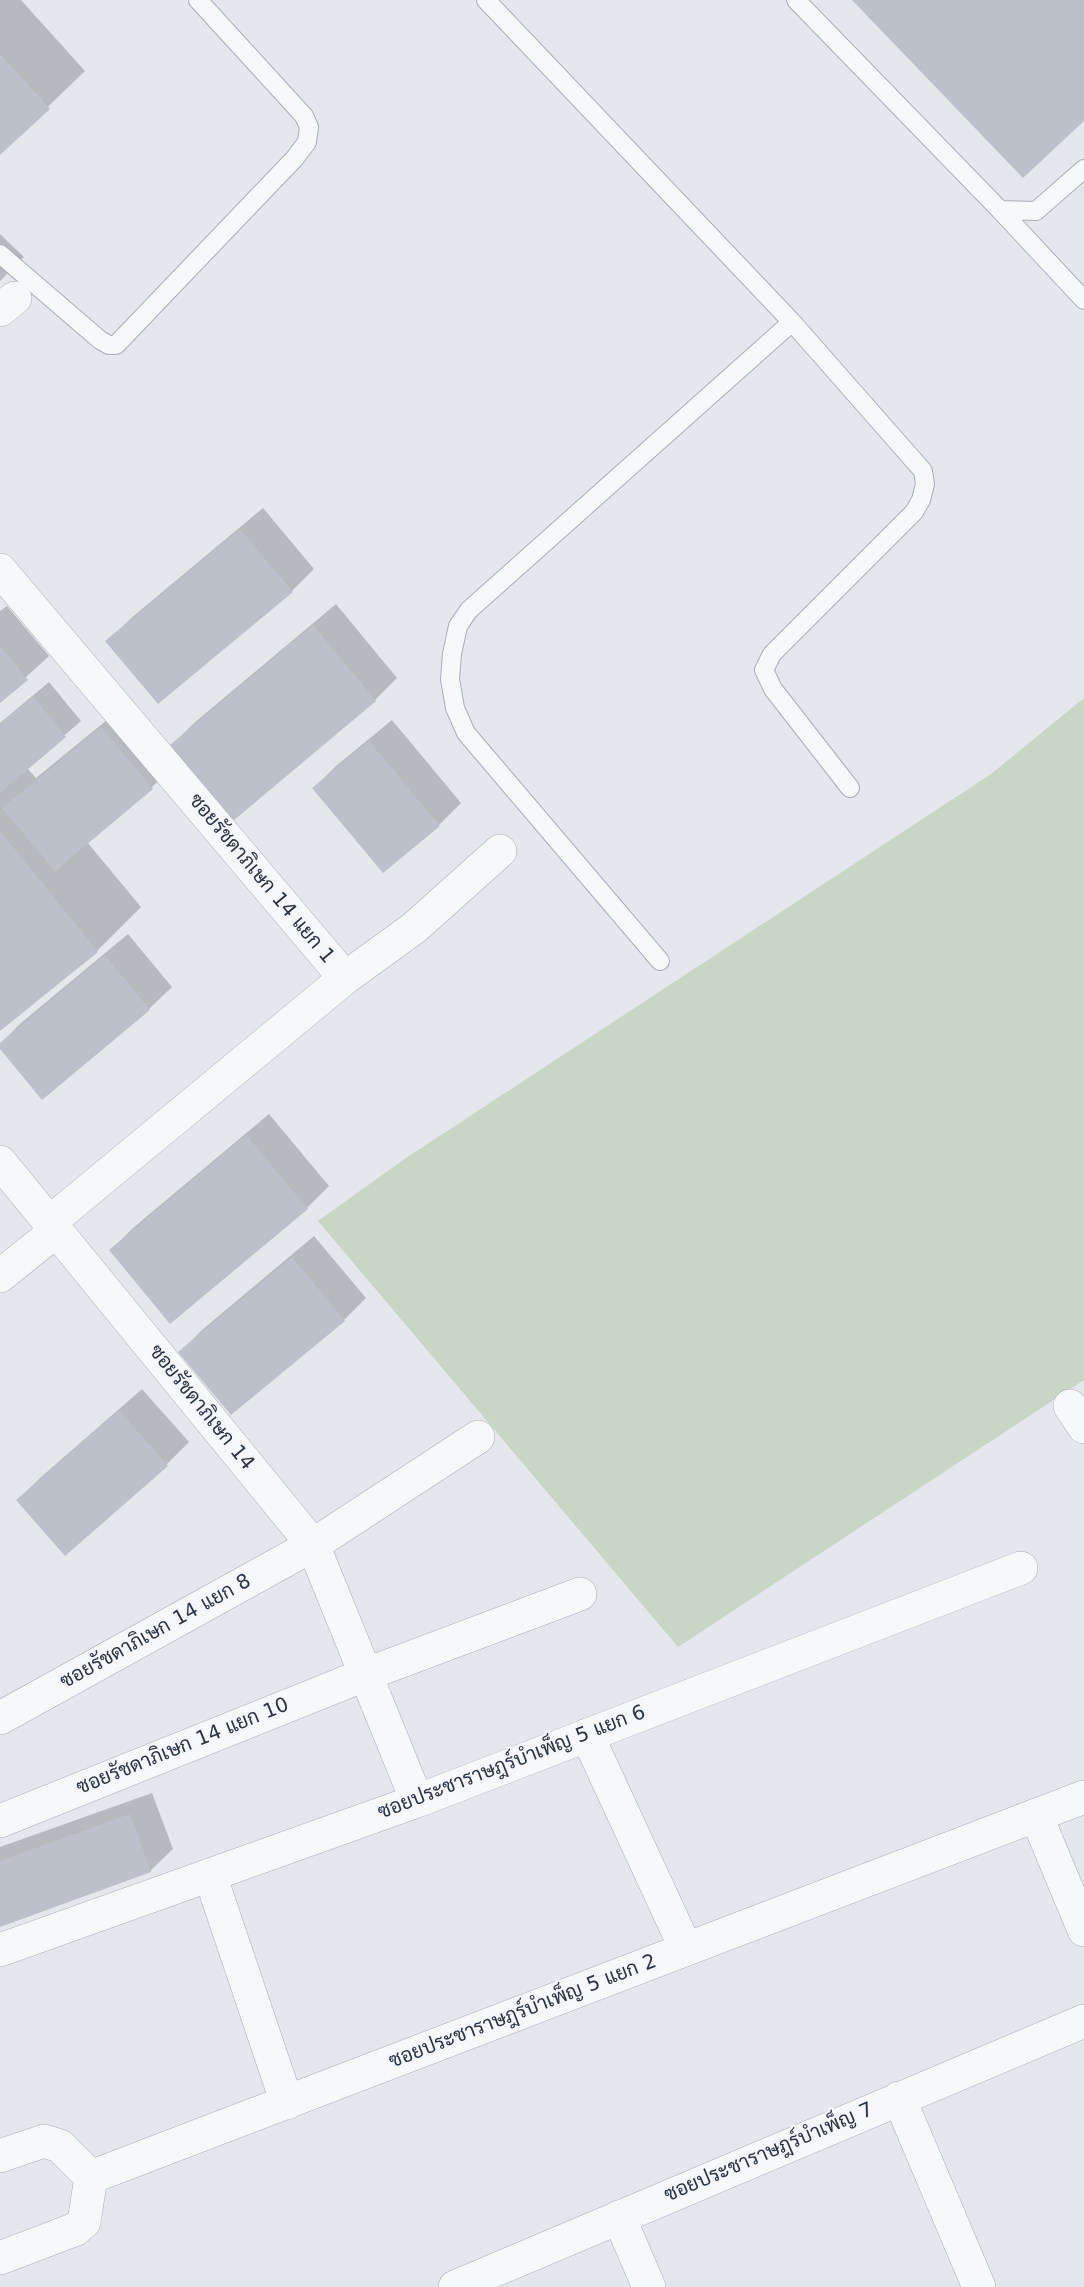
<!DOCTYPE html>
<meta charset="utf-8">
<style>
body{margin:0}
canvas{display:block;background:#e4e7ec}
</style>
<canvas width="1084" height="2287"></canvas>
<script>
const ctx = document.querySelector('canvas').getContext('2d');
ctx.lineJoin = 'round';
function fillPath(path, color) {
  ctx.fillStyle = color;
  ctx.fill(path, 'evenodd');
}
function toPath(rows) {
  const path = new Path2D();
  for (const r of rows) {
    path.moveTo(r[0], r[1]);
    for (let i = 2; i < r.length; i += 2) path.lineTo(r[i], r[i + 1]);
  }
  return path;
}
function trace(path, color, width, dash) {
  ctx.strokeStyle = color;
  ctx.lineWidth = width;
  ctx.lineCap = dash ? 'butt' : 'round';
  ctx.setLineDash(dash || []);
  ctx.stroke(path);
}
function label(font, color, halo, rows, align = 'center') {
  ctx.font = font + ' "DejaVu Sans",Sarabun,sans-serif';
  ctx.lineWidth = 5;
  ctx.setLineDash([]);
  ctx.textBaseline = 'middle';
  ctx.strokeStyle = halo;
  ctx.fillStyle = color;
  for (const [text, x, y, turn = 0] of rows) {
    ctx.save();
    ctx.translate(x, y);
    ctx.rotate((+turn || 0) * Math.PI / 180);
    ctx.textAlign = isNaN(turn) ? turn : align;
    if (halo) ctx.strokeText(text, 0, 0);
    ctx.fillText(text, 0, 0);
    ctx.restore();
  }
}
fillPath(toPath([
 [1084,698,1084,1380,678,1647,318,1221,403,1160,991,774]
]), '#c9d6c5');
fillPath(toPath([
 [0,0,21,0,85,71,0,153],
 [0,234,24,257,0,281],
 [263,508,314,569,292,591,158,702,108,642,130,619],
 [336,604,397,678,375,700,172,745,194,723],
 [7,606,49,656,0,701,0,611],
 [49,682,81,721,27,768,36,778,124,706,174,766,151,788,87,842,141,907,97,951,0,1029,0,723],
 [392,720,461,803,439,825,383,871,314,788,336,766],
 [128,934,172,987,149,1009,42,1098,0,1044,21,1023],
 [269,1114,329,1186,307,1208,111,1250,133,1228],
 [314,1236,366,1298,344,1320,180,1352,202,1330],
 [142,1389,189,1442,167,1464,65,1554,18,1500,40,1478],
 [152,1793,173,1849,150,1871,0,1925,0,1847]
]), '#0003');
fillPath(toPath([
 [852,0,1084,0,1084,121,1023,178],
 [0,54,50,109,0,155],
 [240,529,293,592,158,704,105,641],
 [313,625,376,701,233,821,170,745],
 [0,646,28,680,0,703],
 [33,696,66,737,0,793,0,724],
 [101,727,153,789,55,871,2,808],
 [369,741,440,826,383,873,312,788],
 [0,831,98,952,0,1031],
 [105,955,150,1010,42,1100,0,1049,0,1043],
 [246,1135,308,1209,170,1324,109,1250],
 [292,1257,345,1321,231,1415,178,1352],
 [119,1410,168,1466,65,1556,16,1500],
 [130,1814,151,1872,0,1927,0,1861]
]), '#bbc0ca');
const service = toPath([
 [486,0,792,322,469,610,458,626,452,654,450,679,455,708,466,733,660,961],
 [796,0,1000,210,1036,211,1084,169],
 [1000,210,1084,300],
 [0,254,100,340,109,345,116,345,295,158,307,142,309,127,304,116,198,0],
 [792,322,923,471,925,484,921,500,914,512,772,654,764,670,773,689,850,788]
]);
const minor = toPath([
 [0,310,15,298],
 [0,570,345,978,50,1222],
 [345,978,414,928,500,851],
 [0,1162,313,1545,417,1801],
 [0,1276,56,1231],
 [1070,1406,1084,1427],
 [0,1718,313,1545,478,1437],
 [587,1735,686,1949],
 [1036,1815,1084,1930],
 [0,1821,367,1674,580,1594],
 [210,1875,287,2103],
 [0,1950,417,1801,1021,1568],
 [899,2098,979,2287],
 [0,2156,44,2141,60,2146,91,2177],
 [91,2177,1084,1797],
 [619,2217,649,2287],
 [0,2258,76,2229,84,2222,91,2177],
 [455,2287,1084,2021]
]);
trace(service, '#a9aeb7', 20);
trace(minor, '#a9aeb7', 34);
trace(service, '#f7f8fa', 18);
trace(minor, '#f7f8fa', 33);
label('20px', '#2b3445', '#f4f6f9', [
 ["ซอยรัชดาภิเษก 14 แยก 1",261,879,50],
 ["ซอยรัชดาภิเษก 14",201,1408,51],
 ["ซอยรัชดาภิเษก 14 แยก 8",156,1632,-29],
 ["ซอยรัชดาภิเษก 14 แยก 10",183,1747,-22],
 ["ซอยประชาราษฎร์บำเพ็ญ 5 แยก 6",512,1763,-21],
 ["ซอยประชาราษฎร์บำเพ็ญ 5 แยก 2",523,2012,-21],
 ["ซอยประชาราษฎร์บำเพ็ญ 7",769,2153,-23]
]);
</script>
